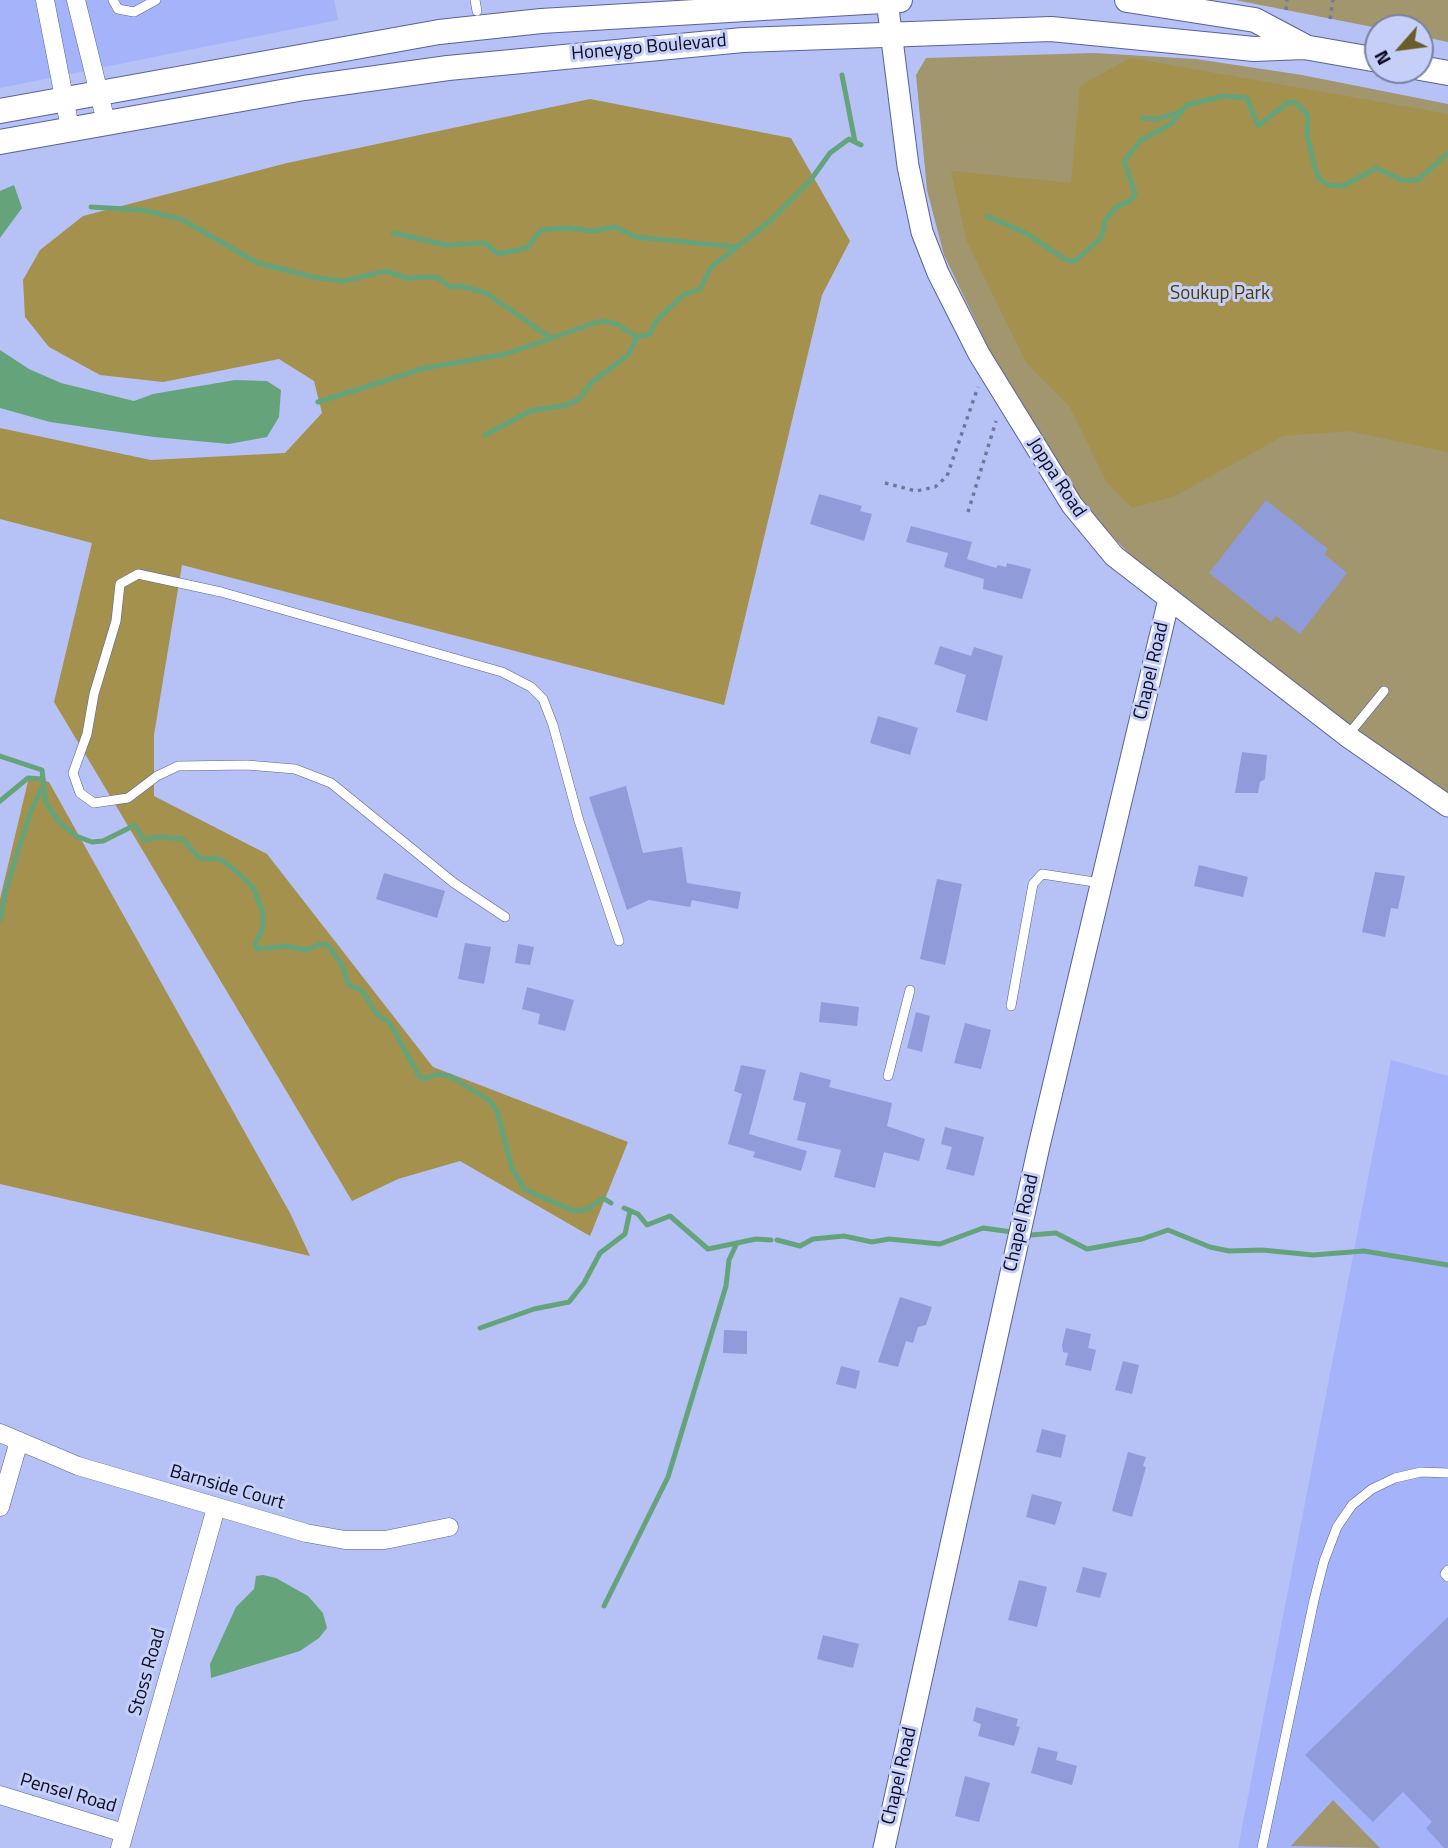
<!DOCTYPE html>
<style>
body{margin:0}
#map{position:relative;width:1448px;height:1848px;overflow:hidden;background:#b6c2f5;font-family:"Titillium Web",sans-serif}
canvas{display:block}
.north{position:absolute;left:1364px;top:14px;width:70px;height:70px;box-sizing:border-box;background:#c6cff7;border:2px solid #7a81a2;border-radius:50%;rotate:242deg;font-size:19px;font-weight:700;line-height:28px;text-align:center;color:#090b22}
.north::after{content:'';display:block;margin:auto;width:24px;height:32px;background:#6a5d2a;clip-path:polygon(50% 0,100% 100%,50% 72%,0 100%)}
</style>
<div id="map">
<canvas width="1448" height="1848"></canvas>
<div class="north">N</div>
</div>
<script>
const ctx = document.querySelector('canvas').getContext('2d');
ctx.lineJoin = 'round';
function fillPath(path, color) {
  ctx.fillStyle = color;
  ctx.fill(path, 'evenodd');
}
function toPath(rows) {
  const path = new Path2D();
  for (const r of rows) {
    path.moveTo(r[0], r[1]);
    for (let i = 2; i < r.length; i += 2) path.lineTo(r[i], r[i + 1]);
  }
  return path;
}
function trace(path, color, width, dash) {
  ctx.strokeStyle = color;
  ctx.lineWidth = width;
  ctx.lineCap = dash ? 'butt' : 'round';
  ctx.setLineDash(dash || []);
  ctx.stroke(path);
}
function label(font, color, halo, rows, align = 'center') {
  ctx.font = font + ' "Titillium Web",sans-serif';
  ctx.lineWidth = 6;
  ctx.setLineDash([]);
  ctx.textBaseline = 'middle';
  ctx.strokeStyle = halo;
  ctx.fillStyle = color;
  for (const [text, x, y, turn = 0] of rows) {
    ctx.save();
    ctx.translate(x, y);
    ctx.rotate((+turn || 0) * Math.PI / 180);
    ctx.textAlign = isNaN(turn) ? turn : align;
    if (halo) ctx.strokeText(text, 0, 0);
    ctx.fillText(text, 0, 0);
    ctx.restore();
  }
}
fillPath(toPath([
 [0,0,334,0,338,20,0,88],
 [1391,1060,1448,1076,1448,1848,1238,1848]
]), '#a4b3fa');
fillPath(toPath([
 [1235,0,1448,0,1448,42,1420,36,1420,28,1378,28],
 [1094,53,1196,59,1302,75,1448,104,1448,796,1383,752,1133,558,1096,519,1059,472,999,370,944,255,927,190,916,75,926,58],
 [1333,1800,1380,1848,1291,1846]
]), '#a1966d');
fillPath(toPath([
 [1130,58,1448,114,1448,452,1349,431,1283,436,1175,496,1132,508,1106,481,1070,407,1027,364,967,242,951,171,1071,183,1080,86],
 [590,99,791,138,850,241,822,295,724,705,182,565,154,735,154,796,267,854,433,1067,628,1142,590,1236,460,1161,398,1179,352,1201,54,702,92,543,0,519,0,428,151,460,285,453,322,413,314,381,279,359,163,382,100,375,49,347,25,317,23,280,40,250,83,216,287,163],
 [29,777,49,782,290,1213,310,1256,0,1184,0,899]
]), '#a3914d');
fillPath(toPath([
 [14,185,22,208,0,238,0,191],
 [0,350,29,369,61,383,134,401,153,394,235,380,267,381,281,390,279,417,267,437,229,444,154,437,50,422,0,408],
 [263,1575,276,1578,308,1596,323,1613,327,1628,319,1638,300,1651,211,1678,210,1664,236,1607,254,1589,256,1576]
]), '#65a47b');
trace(toPath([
 [842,75,855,142],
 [1142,118,1158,119,1179,112],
 [91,207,143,210,181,219,258,263,317,278,344,281,385,271,407,278,436,277,451,287,462,286,486,293,551,338],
 [987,216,1026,233,1066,260,1075,261,1101,238,1105,221,1115,208,1131,200,1135,193,1124,161,1141,140,1171,124,1187,105,1223,96,1247,98,1258,126,1287,103,1295,102,1308,115,1307,135,1315,168,1319,179,1328,185,1343,186,1376,168,1402,180,1418,180,1448,153],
 [393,233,446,245,485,243,498,254,527,248,541,230,568,228,593,231,615,227,636,237,736,247],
 [318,402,425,368,506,354,600,321,617,324,637,337,650,334,656,321,683,295,700,289,711,267,769,222,810,181,830,153,849,139,861,145],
 [485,435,530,411,567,405,579,399,592,382,628,355,637,337],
 [0,756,42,770,46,803,59,822,76,836,92,842,103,841,135,825,144,840,160,837,183,839,199,858,220,859,235,870,253,887,263,912,263,927,255,945,257,949,285,946,307,950,320,944,328,945,343,967,348,984,363,992,377,1014,390,1023,419,1076,424,1079,437,1074,450,1076,490,1101,497,1111,512,1168,524,1189,574,1211,588,1209,603,1198,611,1203],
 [0,801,28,778,43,779],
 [0,920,7,886,30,813,43,786],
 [624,1208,638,1214,647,1225,670,1216,708,1249,756,1239,771,1240],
 [1031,1235,1056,1233,1087,1249,1142,1239,1168,1230,1210,1247,1229,1251,1262,1250,1313,1255,1364,1251,1448,1265],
 [777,1240,800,1246,813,1239,844,1236,872,1242,889,1239,940,1244,983,1228,1012,1232],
 [480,1328,534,1309,569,1302,584,1283,600,1253,625,1234,630,1211],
 [604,1606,668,1477,726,1286,729,1260,736,1245]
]), '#65a47b', 5);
fillPath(toPath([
 [819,494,862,506,860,511,872,514,864,541,810,524],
 [1266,500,1328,549,1324,554,1347,573,1300,634,1276,616,1271,622,1209,573],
 [911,526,972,542,967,559,996,568,998,565,1006,567,1007,563,1031,569,1022,599,983,589,984,579,944,567,948,553,906,542],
 [940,646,971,656,974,647,1003,656,987,721,956,712,966,675,934,664],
 [878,716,918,728,910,755,870,743],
 [1242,752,1267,755,1265,779,1260,782,1258,793,1235,793],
 [626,786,643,853,682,847,687,883,741,892,738,909,692,900,690,907,649,900,627,910,589,797],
 [1199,865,1248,877,1243,897,1194,886],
 [1375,872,1405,876,1398,909,1391,908,1385,937,1362,932],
 [384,873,445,891,437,918,376,899],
 [937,879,962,884,945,965,920,959],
 [465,943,491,947,484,984,458,979],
 [518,944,534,947,530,965,515,963],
 [527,987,574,1000,565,1031,538,1024,540,1014,522,1009],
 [821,1002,859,1007,857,1026,819,1022],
 [916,1012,930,1016,922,1052,907,1048],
 [965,1023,991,1030,981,1069,954,1063],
 [741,1065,766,1070,749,1134,807,1151,801,1171,753,1157,755,1152,728,1144,742,1094,734,1091],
 [800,1072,831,1080,829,1087,892,1103,887,1126,925,1139,919,1161,884,1152,875,1188,834,1177,841,1150,797,1140,806,1103,793,1100],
 [945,1127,984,1137,974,1176,946,1169,952,1147,941,1144],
 [900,1297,932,1307,926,1325,918,1327,913,1343,906,1341,898,1367,878,1362],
 [1066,1328,1091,1334,1088,1348,1096,1350,1091,1371,1065,1365,1068,1353,1063,1352,1062,1345],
 [724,1330,747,1331,747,1354,723,1353],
 [1123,1361,1139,1365,1132,1394,1115,1390],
 [841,1366,860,1371,856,1389,836,1384],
 [1042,1429,1066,1435,1061,1458,1036,1452],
 [1128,1452,1146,1457,1143,1466,1146,1467,1132,1517,1112,1511],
 [1032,1494,1062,1502,1055,1525,1026,1517],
 [1083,1567,1107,1573,1100,1598,1076,1592],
 [1019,1580,1047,1587,1037,1627,1008,1620],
 [1448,1617,1448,1848,1444,1848,1426,1828,1432,1822,1403,1792,1373,1822,1305,1755],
 [823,1635,859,1644,853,1668,817,1659],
 [976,1707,1018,1719,1016,1726,1020,1727,1014,1746,978,1736,981,1724,973,1721],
 [1038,1747,1058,1752,1056,1760,1077,1766,1072,1785,1031,1773],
 [965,1776,990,1783,979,1822,955,1816]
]), '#8f9cd9');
const service = toPath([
 [113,0,118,9,134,12,156,0],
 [475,0,477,11],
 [1348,735,1384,691],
 [505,917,454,883,331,783,295,769,247,765,178,766,157,776,128,798,94,803,80,793,73,773,87,734,94,694,116,621,120,584,138,574,221,592,502,672,531,687,543,699,553,725,579,821,619,941],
 [1011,1006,1033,884,1042,874,1101,883],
 [888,1076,910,990],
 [1448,1570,1445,1574,1448,1577],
 [1262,1848,1314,1600,1324,1561,1337,1527,1352,1505,1372,1489,1395,1478,1421,1472,1448,1473]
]);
const minor = toPath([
 [45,0,70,128],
 [76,0,106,122],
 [0,1433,78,1466,306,1533,345,1540,385,1540,449,1527],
 [0,1507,19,1441],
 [0,1795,124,1833],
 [120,1848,216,1508]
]);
const tertiary = toPath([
 [887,0,908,166,922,232,938,273,979,354,1072,505,1114,556,1347,736,1448,806],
 [884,1848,1039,1146,1169,599]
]);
const secondary = toPath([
 [1127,0,1255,20,1304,46],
 [1420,68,1448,73],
 [0,111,439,32,541,21,900,0],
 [0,142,304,88,448,68,743,40,1051,29,1254,49,1304,47,1378,60]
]);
trace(service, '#57629c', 10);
trace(minor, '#57629c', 19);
trace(tertiary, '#57629c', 23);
trace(secondary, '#57629c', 26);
trace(toPath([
 [1286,10,1287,0],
 [1330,19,1333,0],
 [885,483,916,491,935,487,947,476,978,387],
 [968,512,996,421]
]), '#7078a0', 3.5, [3.5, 5]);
trace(service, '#fff', 9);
trace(minor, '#fff', 18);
trace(tertiary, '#fff', 21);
trace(secondary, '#fff', 24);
label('19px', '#090b22', '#c6cff7', [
 ["Honeygo Boulevard",649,48,-5],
 ["Joppa Road",1056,478,57],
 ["Chapel Road",1152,671,-77],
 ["Chapel Road",1022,1223,-77],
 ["Barnside Court",227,1488,16],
 ["Stoss Road",148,1672,-74],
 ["Chapel Road",900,1776,-77],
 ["Pensel Road",68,1794,16]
]);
label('19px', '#4a3d04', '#c6cff7', [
 ["Soukup Park",1220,294]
]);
</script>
